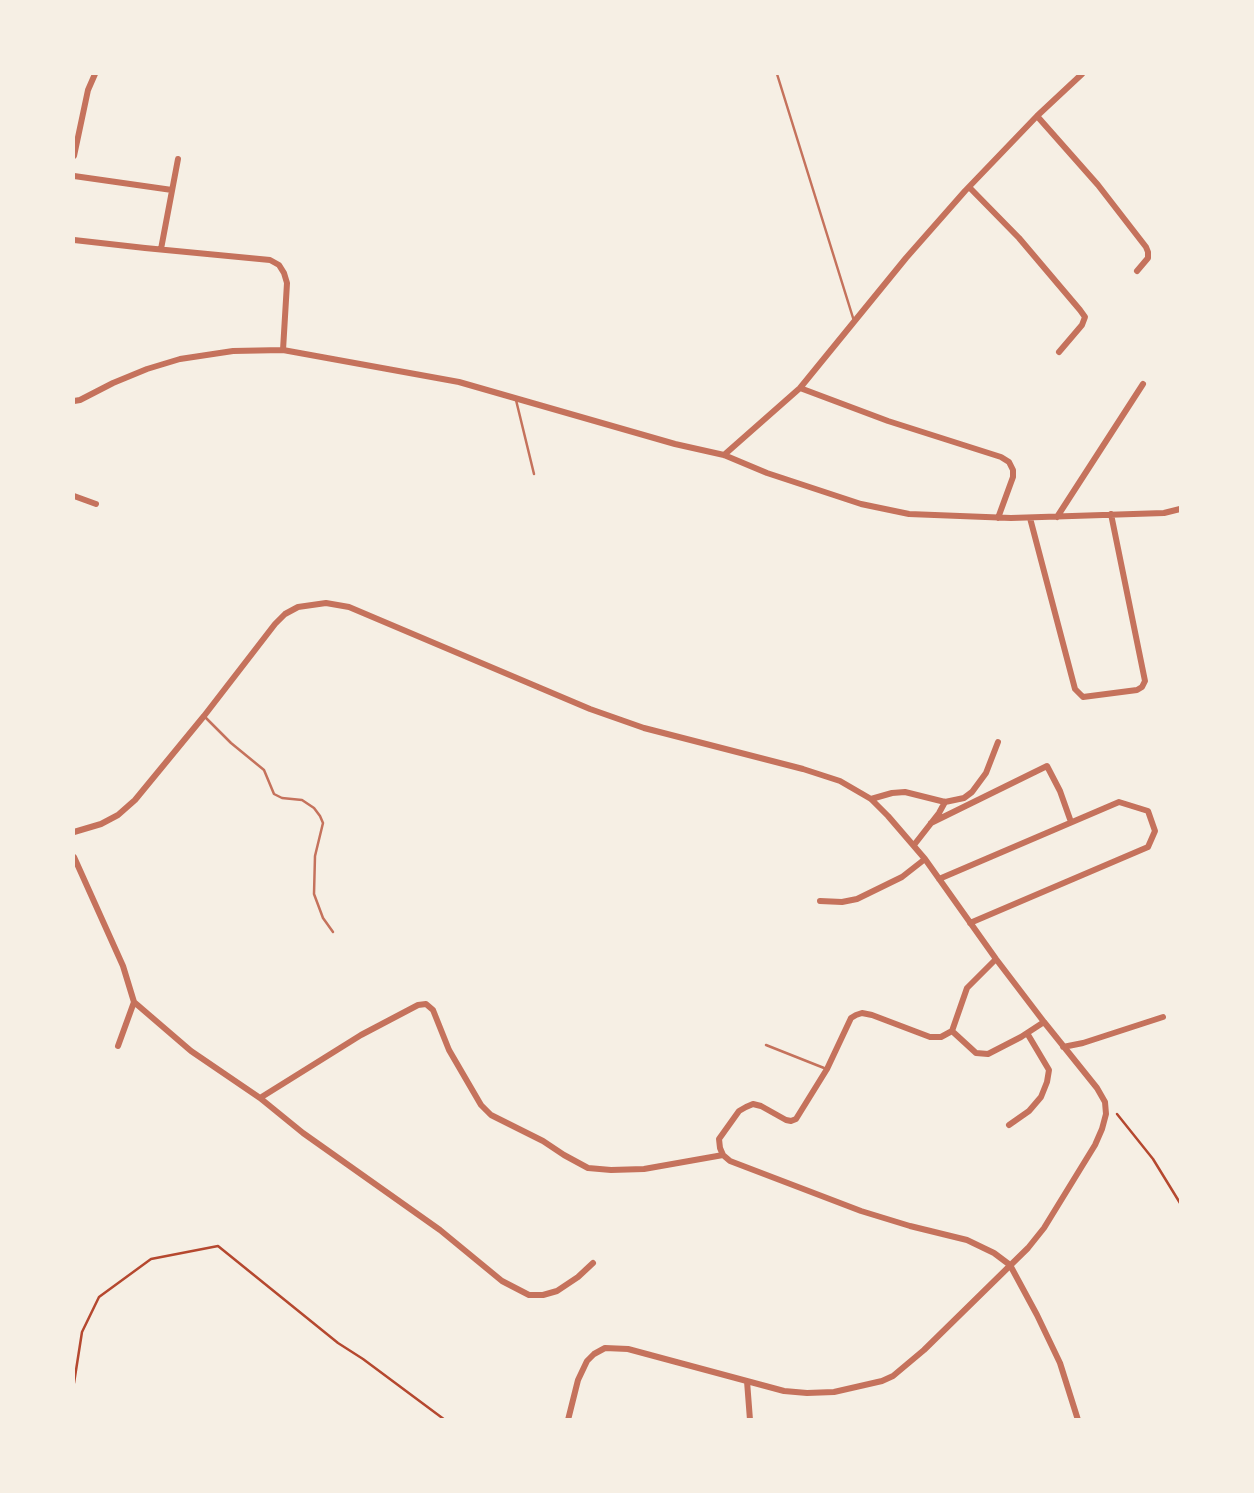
<!DOCTYPE html>
<style>
body{margin:0}
#map{position:relative;width:1254px;height:1493px;overflow:hidden;background:#f6efe4;font-family:"Golos Text",sans-serif}
canvas{display:block}
.frame{position:absolute;inset:0;border:75px solid #f6efe4;pointer-events:none}
</style>
<div id="map">
<canvas width="1254" height="1493"></canvas>
<div class="frame"></div>
</div>
<script>
const ctx = document.querySelector('canvas').getContext('2d');
ctx.lineJoin = 'round';
function toPath(rows) {
  const path = new Path2D();
  for (const r of rows) {
    path.moveTo(r[0], r[1]);
    for (let i = 2; i < r.length; i += 2) path.lineTo(r[i], r[i + 1]);
  }
  return path;
}
function trace(path, color, width, dash) {
  ctx.strokeStyle = color;
  ctx.lineWidth = width;
  ctx.lineCap = dash ? 'butt' : 'round';
  ctx.setLineDash(dash || []);
  ctx.stroke(path);
}
trace(toPath([
 [1117,1114,1153,1159,1180,1203],
 [74,1383,82,1332,99,1297,151,1259,218,1246,338,1343,363,1359,445,1420]
]), '#b5482f', 2.5);
trace(toPath([
 [777,74,854,321],
 [516,400,534,474],
 [204,716,231,743,264,770,274,794,282,798,302,800,314,808,320,816,323,823,315,856,314,894,323,918,333,932],
 [766,1045,824,1068]
]), '#c5725c', 2.5);
trace(toPath([
 [1037,116,1098,185,1146,247,1148,252,1148,258,1137,271],
 [74,156,88,90,95,74],
 [74,176,172,190],
 [969,187,1019,238,1080,310,1085,317,1082,325,1059,352],
 [74,240,145,248,270,260,279,265,284,273,287,283,283,350],
 [161,249,178,159],
 [800,388,888,421,1001,457,1009,462,1013,470,1013,477,998,518],
 [74,401,80,400,113,383,147,369,180,359,233,351,283,350,459,382,675,444,724,455,767,473,861,504,909,514,1011,518,1164,513,1180,509],
 [724,455,800,388,906,258,965,191,1037,116,1082,74],
 [74,496,96,504],
 [1057,517,1143,384],
 [1030,518,1075,689,1083,697,1137,690,1142,687,1145,681,1111,514],
 [871,799,892,793,905,792,945,802,964,798,972,792,986,773,998,742],
 [931,823,1047,766,1060,791,1071,822],
 [74,832,101,824,118,815,135,800,204,716,275,624,285,614,298,607,326,603,349,607,590,709,644,728,803,769,840,781,871,799,888,816,925,859,996,959,1044,1022,1097,1088,1105,1102,1106,1114,1102,1129,1095,1145,1044,1228,1028,1248,924,1350,893,1376,882,1381,834,1392,807,1393,784,1391,628,1349,605,1348,594,1354,587,1361,578,1380,568,1420],
 [914,845,939,813,945,802],
 [74,857,123,966,134,1002,118,1046],
 [939,879,1119,802,1148,811,1155,831,1148,847,970,923],
 [820,901,842,902,857,899,902,877,925,859],
 [996,959,967,988,952,1031,941,1037,930,1037,872,1015,862,1013,856,1015,851,1018,827,1069,796,1119,791,1121,786,1120,761,1106,753,1104,746,1107,739,1111,719,1139,720,1148,723,1155,730,1161,861,1211,910,1226,967,1240,994,1253,1010,1265,1037,1315,1060,1363,1078,1420],
 [134,1002,191,1051,260,1098,361,1035,418,1005,426,1004,433,1010,449,1050,481,1105,491,1115,543,1141,564,1155,588,1168,611,1170,644,1169,723,1155],
 [952,1031,976,1053,988,1054,1021,1037,1044,1022],
 [1063,1047,1083,1043,1163,1017],
 [260,1098,303,1133,440,1230,502,1281,529,1295,543,1295,557,1291,578,1277,593,1263],
 [1009,1125,1029,1111,1041,1097,1047,1082,1049,1070,1027,1033],
 [747,1381,750,1420]
]), '#c5725c', 6);
</script>
